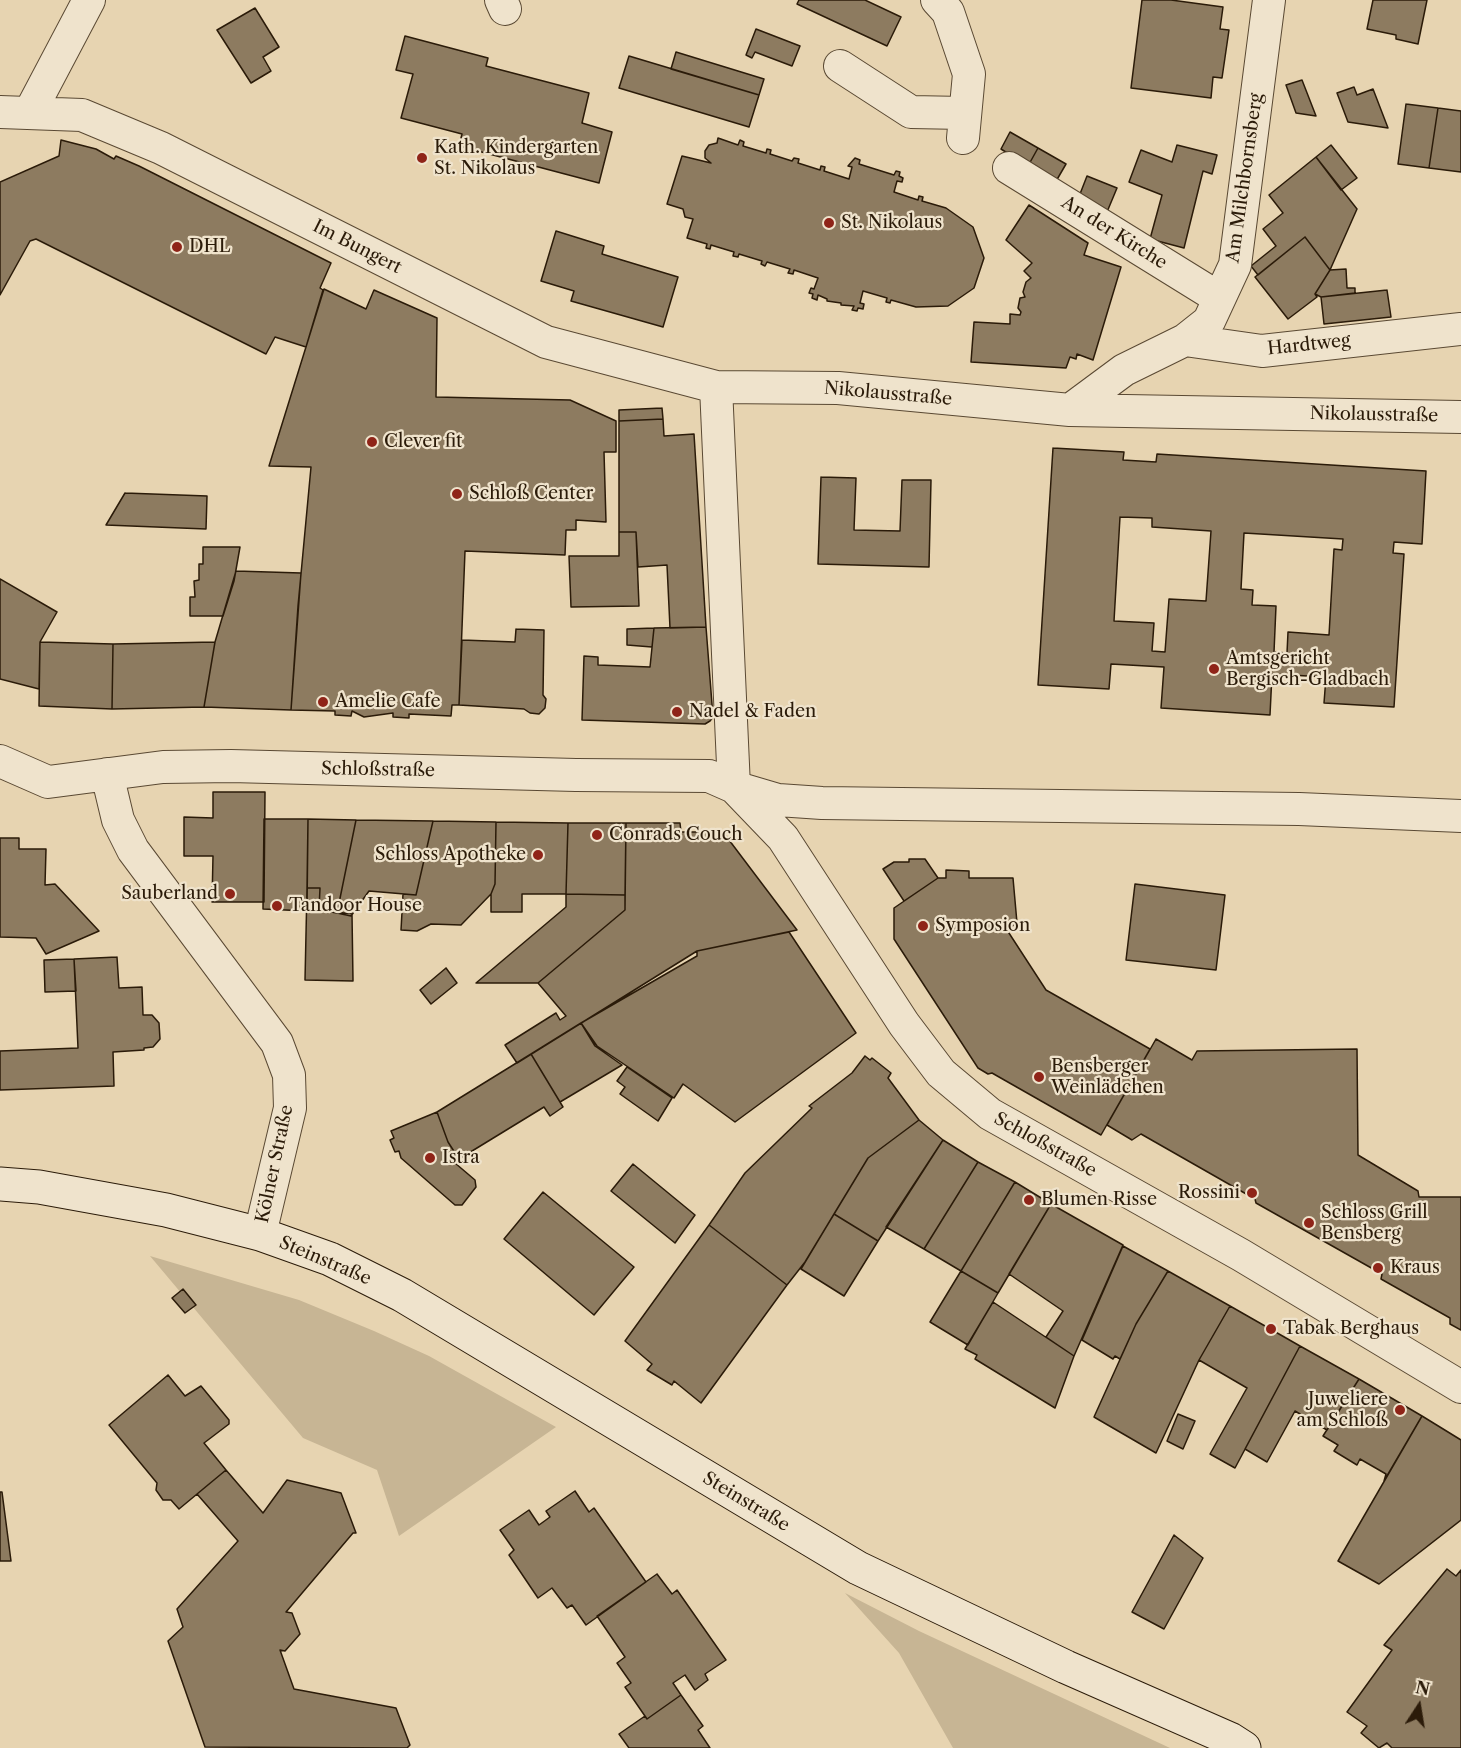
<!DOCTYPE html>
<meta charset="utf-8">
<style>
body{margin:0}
#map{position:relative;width:1461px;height:1748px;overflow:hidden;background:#e7d4b1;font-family:"Libre Caslon Text",serif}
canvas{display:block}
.north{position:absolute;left:1389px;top:1676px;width:60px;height:60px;-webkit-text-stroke:4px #efe3cc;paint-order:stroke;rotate:12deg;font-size:16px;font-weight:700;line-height:24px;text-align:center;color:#2b1b09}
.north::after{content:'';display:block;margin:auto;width:21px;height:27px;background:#2b1b09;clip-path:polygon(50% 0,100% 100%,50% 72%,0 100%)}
</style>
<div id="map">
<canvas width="1461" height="1748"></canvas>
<div class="north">N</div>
</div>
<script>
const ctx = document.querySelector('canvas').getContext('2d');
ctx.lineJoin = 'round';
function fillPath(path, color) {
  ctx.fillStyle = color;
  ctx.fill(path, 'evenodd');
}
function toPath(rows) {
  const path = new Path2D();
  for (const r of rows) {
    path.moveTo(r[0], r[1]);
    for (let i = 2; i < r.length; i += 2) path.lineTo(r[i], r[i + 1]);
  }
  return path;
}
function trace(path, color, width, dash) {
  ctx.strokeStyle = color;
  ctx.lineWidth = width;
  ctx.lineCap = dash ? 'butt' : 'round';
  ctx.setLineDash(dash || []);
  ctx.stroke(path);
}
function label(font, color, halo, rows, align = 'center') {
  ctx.font = font + ' "Libre Caslon Text",serif';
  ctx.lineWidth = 4.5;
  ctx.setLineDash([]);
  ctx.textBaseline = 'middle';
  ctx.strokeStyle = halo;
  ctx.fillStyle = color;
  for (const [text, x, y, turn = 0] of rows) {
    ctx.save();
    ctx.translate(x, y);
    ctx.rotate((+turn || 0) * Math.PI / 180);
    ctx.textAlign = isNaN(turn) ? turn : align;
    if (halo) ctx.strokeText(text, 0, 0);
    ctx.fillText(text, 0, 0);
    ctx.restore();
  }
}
fillPath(toPath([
 [150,1256,299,1300,374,1331,429,1356,556,1427,399,1536,377,1470,303,1438],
 [845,1593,919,1631,1170,1748,953,1748,899,1653]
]), '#c7b594');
const building = toPath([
 [799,0,865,0,901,17,887,46,797,4,799,0],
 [1142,0,1171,0,1223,7,1220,29,1229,30,1222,78,1213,77,1211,98,1131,88,1142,0],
 [1373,0,1427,0,1418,44,1396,39,1396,35,1367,29,1373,0],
 [255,8,279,47,263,57,271,71,251,83,217,30,255,8],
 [756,29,800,46,792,66,755,52,752,58,746,55,756,29],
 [405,36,488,58,486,66,589,93,582,123,612,132,599,183,459,146,462,134,401,118,413,74,396,70,405,36],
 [676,52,764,79,759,95,671,69,676,52],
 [629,56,759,95,749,127,619,88,629,56],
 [1302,80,1316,116,1296,113,1286,85,1302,80],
 [1354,87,1357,95,1373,89,1388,128,1348,122,1337,93,1354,87],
 [1406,104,1438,108,1429,168,1398,164,1406,104],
 [1438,108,1461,111,1461,172,1429,168,1438,108],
 [1010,132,1038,148,1028,166,1001,149,1010,132],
 [718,138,738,145,740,140,744,142,743,146,766,153,767,149,771,150,770,154,792,161,794,158,799,159,798,163,820,170,821,166,825,167,824,171,849,179,852,167,848,166,855,158,860,160,859,164,894,175,896,171,900,172,899,176,903,178,902,182,897,181,894,192,918,200,919,196,923,197,922,201,946,208,973,227,984,258,974,288,948,306,916,307,891,300,890,303,886,302,887,298,863,291,860,303,864,304,863,309,858,308,857,311,852,310,854,306,841,305,841,303,827,301,827,299,818,295,817,300,812,298,813,294,809,293,811,288,814,289,818,278,794,270,793,274,788,273,790,269,767,262,765,266,761,264,762,261,739,254,738,257,733,256,734,252,711,245,710,249,706,248,707,244,687,238,693,219,685,217,683,209,667,204,682,156,711,163,705,158,705,151,709,145,717,143,718,138],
 [61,140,96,149,114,159,116,156,139,166,331,263,320,288,323,290,306,347,275,337,266,354,36,239,30,241,0,295,0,182,59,156,61,140],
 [1177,145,1217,155,1212,174,1203,171,1184,248,1150,239,1162,195,1129,182,1141,150,1172,162,1177,145],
 [1331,145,1357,178,1341,190,1316,157,1331,145],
 [1038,148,1066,164,1055,183,1028,166,1038,148],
 [1316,157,1357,209,1330,270,1305,237,1258,275,1251,266,1276,246,1263,229,1283,213,1269,195,1316,157],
 [1087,176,1117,188,1107,212,1080,194,1087,176],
 [1029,205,1088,243,1084,255,1121,267,1093,360,1077,354,1076,359,1070,357,1066,368,971,362,974,322,1010,324,1010,314,1020,315,1021,312,1018,308,1020,298,1025,297,1023,292,1026,282,1031,278,1024,271,1032,263,1006,240,1029,205],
 [556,231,604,246,602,254,678,277,663,327,571,301,574,291,541,281,556,231],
 [1305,237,1330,270,1315,294,1317,297,1288,319,1255,277,1305,237],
 [1346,269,1347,288,1355,288,1355,293,1321,297,1315,294,1330,270,1346,269],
 [324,289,366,309,374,290,437,318,436,397,570,400,616,421,616,452,604,452,606,522,576,520,576,530,566,530,565,555,465,551,459,705,452,705,451,716,409,714,409,718,393,717,393,713,364,717,352,711,351,716,335,715,335,711,291,710,298,606,311,467,269,466,324,289],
 [1387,290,1391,317,1324,324,1321,297,1387,290],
 [662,408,663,419,619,421,619,410,662,408],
 [663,419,664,436,694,434,706,627,670,628,667,565,638,567,636,532,619,532,619,421,663,419],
 [1053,448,1124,452,1123,460,1156,462,1157,454,1426,471,1422,544,1394,542,1393,553,1404,554,1394,707,1324,703,1326,677,1272,674,1270,715,1161,708,1164,667,1111,664,1109,689,1038,685,1053,448],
 [1120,517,1152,518,1152,527,1211,531,1206,601,1169,599,1165,652,1152,651,1154,623,1114,621,1120,517],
 [1244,533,1343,539,1342,550,1334,549,1329,635,1288,632,1287,653,1274,652,1276,606,1252,605,1253,590,1241,589,1244,533],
 [821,477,856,478,854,530,900,531,902,480,931,480,929,567,818,564,821,477],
 [125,493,207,496,206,529,106,525,125,493],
 [619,532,636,532,639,606,571,607,569,556,619,556,619,532],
 [203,547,240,547,234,581,223,616,190,616,190,597,195,597,194,581,199,580,199,564,203,564,203,547],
 [236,571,301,573,291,710,204,707,215,642,236,571],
 [0,579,57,612,40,642,39,689,0,679,0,579],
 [706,627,713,717,710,721,705,724,582,720,584,656,598,657,598,665,650,667,654,628,706,627],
 [654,628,652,647,627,645,627,629,654,628],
 [516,629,544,630,543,695,546,699,545,708,539,714,530,713,524,709,459,705,462,640,515,642,516,629],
 [40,642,113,644,112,709,39,706,40,642],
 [215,642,204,707,112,709,113,644,215,642],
 [213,792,265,792,264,902,212,902,213,856,184,856,184,817,213,818,213,792],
 [264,819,308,819,307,911,263,909,264,819],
 [308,819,356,820,337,913,319,910,320,888,307,888,308,819],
 [356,820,433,821,416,895,369,891,351,916,337,913,356,820],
 [433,821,496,822,495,884,491,894,461,925,431,924,417,931,401,930,403,894,416,895,433,821],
 [496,822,568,823,566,894,522,894,522,912,491,912,491,894,495,884,496,822],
 [568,823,626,823,625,895,566,894,568,823],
 [626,823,680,823,681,832,712,832,719,840,726,836,797,930,697,951,517,1063,505,1045,556,1013,560,1020,566,1016,538,983,625,910,626,823],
 [0,838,19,838,19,849,46,849,45,885,55,884,99,931,46,954,36,938,0,937,0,838],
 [909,859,925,859,938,878,904,901,883,869,894,862,909,862,909,859],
 [946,870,969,871,969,878,1013,878,1017,923,1007,930,1046,990,1150,1049,1101,1135,992,1073,988,1074,978,1068,894,939,894,908,938,878,946,878,946,870],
 [1135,884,1225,895,1216,970,1126,960,1135,884],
 [307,888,320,888,319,910,352,914,353,981,305,980,307,888],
 [566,894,625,895,625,910,538,983,476,983,566,907,566,894],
 [789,932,856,1033,735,1122,683,1084,674,1098,597,1046,581,1023,697,956,697,951,789,932],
 [117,957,119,988,142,987,143,1015,152,1015,159,1023,160,1039,153,1047,144,1048,144,1050,113,1052,114,1086,0,1090,0,1051,78,1048,74,959,117,957],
 [74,959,76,991,45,992,44,960,74,959],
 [446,968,457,983,431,1004,420,990,446,968],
 [581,1023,595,1046,622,1065,560,1102,531,1054,581,1023],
 [1156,1039,1192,1060,1197,1051,1357,1049,1358,1155,1418,1191,1419,1197,1461,1197,1461,1330,1450,1324,1450,1318,1381,1279,1382,1274,1256,1203,1255,1199,1141,1134,1132,1140,1107,1125,1156,1039],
 [531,1054,563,1107,550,1116,544,1107,459,1159,448,1142,437,1112,531,1054],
 [865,1056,870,1060,872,1058,891,1073,888,1078,919,1120,868,1158,805,1262,787,1285,709,1225,745,1173,812,1108,809,1106,852,1073,865,1056],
 [627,1067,672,1098,658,1121,620,1094,625,1087,617,1081,627,1067],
 [437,1112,448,1142,459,1159,455,1163,475,1180,476,1187,462,1205,455,1205,401,1158,399,1151,395,1152,390,1140,394,1138,391,1131,437,1112],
 [919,1120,943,1140,878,1241,834,1214,868,1158,919,1120],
 [943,1140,978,1162,924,1249,886,1227,943,1140],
 [978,1162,1015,1182,961,1271,924,1249,978,1162],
 [633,1164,695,1215,675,1243,611,1191,633,1164],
 [1015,1182,1051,1204,998,1293,961,1271,1015,1182],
 [543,1192,634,1267,594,1315,504,1239,543,1192],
 [1051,1204,1123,1245,1074,1356,1046,1337,1063,1311,1009,1274,1051,1204],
 [834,1214,878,1241,844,1296,801,1269,834,1214],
 [709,1225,787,1285,701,1403,674,1381,672,1385,647,1370,652,1364,625,1341,709,1225],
 [1123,1246,1168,1271,1136,1324,1120,1359,1115,1356,1113,1359,1082,1340,1123,1246],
 [961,1271,998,1293,968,1345,930,1322,961,1271],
 [1168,1271,1230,1306,1199,1360,1156,1453,1094,1417,1136,1324,1168,1271],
 [183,1289,196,1305,185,1313,172,1298,183,1289],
 [993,1302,1074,1356,1055,1408,975,1359,977,1355,965,1349,993,1302],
 [1230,1306,1300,1346,1235,1468,1210,1454,1247,1388,1199,1360,1230,1306],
 [1300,1346,1359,1379,1327,1430,1295,1411,1267,1462,1245,1449,1300,1346],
 [168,1375,185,1396,201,1386,229,1420,229,1424,204,1443,226,1470,179,1509,171,1500,163,1500,156,1490,157,1483,109,1425,168,1375],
 [1359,1379,1422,1416,1384,1481,1386,1474,1360,1459,1357,1465,1334,1451,1338,1445,1323,1436,1359,1379],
 [1178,1414,1195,1421,1183,1449,1167,1441,1178,1414],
 [1422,1416,1461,1440,1461,1520,1379,1584,1338,1561,1422,1416],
 [226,1470,263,1513,287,1480,341,1493,356,1533,353,1533,286,1612,292,1613,300,1634,285,1651,280,1650,294,1689,396,1708,410,1745,407,1748,205,1747,168,1641,183,1627,177,1609,238,1541,197,1494,226,1470],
 [575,1491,589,1512,594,1508,646,1582,586,1625,572,1605,567,1608,552,1588,538,1598,509,1555,514,1550,500,1530,529,1510,539,1525,550,1517,546,1511,575,1491],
 [0,1492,2,1492,11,1561,0,1561,0,1492],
 [1174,1535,1203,1558,1164,1629,1132,1612,1174,1535],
 [1447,1569,1456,1576,1461,1570,1461,1748,1392,1748,1387,1743,1379,1748,1361,1733,1367,1726,1347,1712,1392,1650,1384,1645,1447,1569],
 [657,1574,672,1594,677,1590,726,1660,705,1674,708,1680,695,1690,685,1675,673,1683,681,1695,647,1719,625,1687,631,1683,617,1663,625,1657,597,1616,657,1574],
 [681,1695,703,1726,698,1730,710,1748,629,1748,619,1734,645,1716,647,1719,681,1695]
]);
fillPath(building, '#8d7b60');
trace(building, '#2b1b09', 1.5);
const street = toPath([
 [501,0,505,9],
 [937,0,948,12,969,74,963,138],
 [840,66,911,112,964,113],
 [0,112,82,115,161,148,546,342,716,387,838,388,1070,410,1461,417],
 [30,112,89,0],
 [1009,168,1219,298],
 [1185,340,1209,321,1235,265,1269,0],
 [716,387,734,787],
 [1070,410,1124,370,1185,340,1262,351,1461,329],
 [0,761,48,782,163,767,231,766,576,775,709,776,734,787,778,800,822,803,1299,809,1461,816],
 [107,774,118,820,133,850,277,1043,289,1075,290,1108,260,1234],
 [734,787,783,838,904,1024,941,1073,990,1114,1241,1255,1461,1387]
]);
const secondary = toPath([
 [0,1184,39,1187,166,1210,260,1234,330,1259,402,1295,858,1568,1066,1667,1230,1739,1244,1748]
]);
trace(street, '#5a4933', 34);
trace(secondary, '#2b1b09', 35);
trace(street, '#efe3cc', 32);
trace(secondary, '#efe3cc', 33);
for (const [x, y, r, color] of [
 [422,158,6,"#8f2418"],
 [829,223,6,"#8f2418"],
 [177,247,6,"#8f2418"],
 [372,442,6,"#8f2418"],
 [457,494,6,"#8f2418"],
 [1214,669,6,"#8f2418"],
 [323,702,6,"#8f2418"],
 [677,712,6,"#8f2418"],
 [597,835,6,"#8f2418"],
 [538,855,6,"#8f2418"],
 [230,894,6,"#8f2418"],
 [277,906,6,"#8f2418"],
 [923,926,6,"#8f2418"],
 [1039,1077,6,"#8f2418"],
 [430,1158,6,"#8f2418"],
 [1252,1193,6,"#8f2418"],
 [1029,1200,6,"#8f2418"],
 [1309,1223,6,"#8f2418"],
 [1378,1268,6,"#8f2418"],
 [1271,1329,6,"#8f2418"],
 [1400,1410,6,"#8f2418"]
]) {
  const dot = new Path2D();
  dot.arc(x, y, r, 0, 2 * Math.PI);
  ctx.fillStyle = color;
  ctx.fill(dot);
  trace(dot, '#efe3cc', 2);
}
label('18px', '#2b1b09', '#efe3cc', [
 ["Kath. Kindergarten",434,148],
 ["St. Nikolaus",434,169],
 ["St. Nikolaus",841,223],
 ["DHL",189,247],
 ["Clever fit",384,442],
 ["Schloß Center",469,494],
 ["Amtsgericht",1226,659],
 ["Bergisch-Gladbach",1226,680],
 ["Amelie Cafe",335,702],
 ["Nadel & Faden",689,712],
 ["Conrads Couch",609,835],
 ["Schloss Apotheke",526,855,"right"],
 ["Sauberland",218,894,"right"],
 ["Tandoor House",289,906],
 ["Symposion",935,926],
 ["Bensberger",1051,1067],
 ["Weinlädchen",1051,1088],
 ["Istra",442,1158],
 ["Rossini",1240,1193,"right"],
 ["Blumen Risse",1041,1200],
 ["Schloss Grill",1321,1213],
 ["Bensberg",1321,1234],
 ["Kraus",1390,1268],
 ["Tabak Berghaus",1283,1329],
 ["Juweliere",1388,1400,"right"],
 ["am Schloß",1388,1421,"right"]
], 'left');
label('18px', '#2b1b09', '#efe3cc', [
 ["Am Milchbornsberg",1245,178,-82],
 ["An der Kirche",1114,233,32],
 ["Im Bungert",357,247,27],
 ["Hardtweg",1309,345,-6],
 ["Nikolausstraße",888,394,5],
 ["Nikolausstraße",1374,415,1],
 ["Schloßstraße",378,770,1],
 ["Schloßstraße",1045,1145,29],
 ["Kölner Straße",275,1164,-78],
 ["Steinstraße",325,1261,23],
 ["Steinstraße",746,1502,31]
]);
</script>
